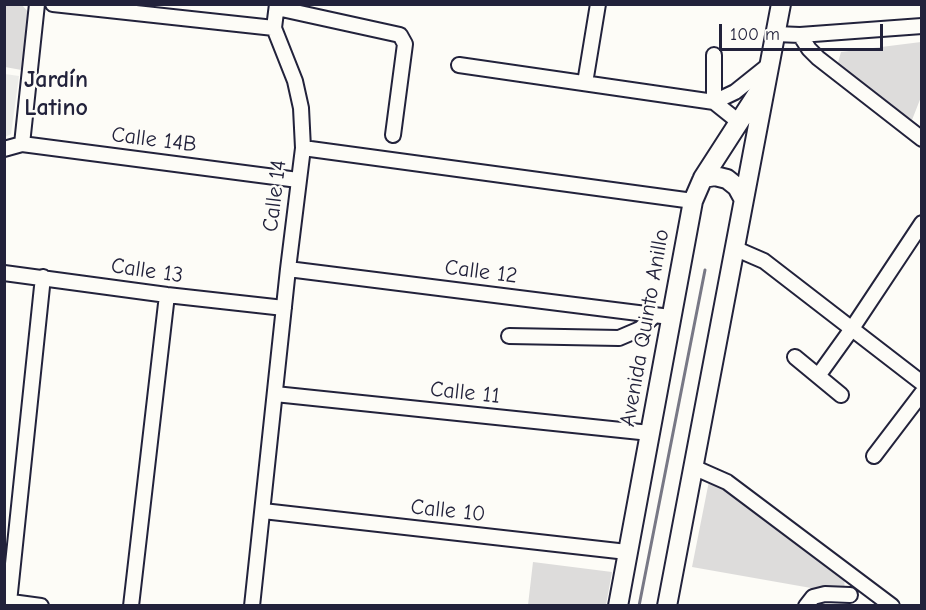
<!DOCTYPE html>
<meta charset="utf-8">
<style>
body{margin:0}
#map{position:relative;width:926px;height:610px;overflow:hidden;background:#fdfcf7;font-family:"Comic Neue",sans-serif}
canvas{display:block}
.frame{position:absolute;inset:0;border:6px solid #22223b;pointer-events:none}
.scale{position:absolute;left:719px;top:24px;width:164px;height:27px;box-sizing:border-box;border:3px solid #22223b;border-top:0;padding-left:8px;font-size:18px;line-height:21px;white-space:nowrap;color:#22223b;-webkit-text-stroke:4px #fdfcf7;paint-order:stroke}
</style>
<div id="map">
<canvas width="926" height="610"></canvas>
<div class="frame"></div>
<div class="scale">100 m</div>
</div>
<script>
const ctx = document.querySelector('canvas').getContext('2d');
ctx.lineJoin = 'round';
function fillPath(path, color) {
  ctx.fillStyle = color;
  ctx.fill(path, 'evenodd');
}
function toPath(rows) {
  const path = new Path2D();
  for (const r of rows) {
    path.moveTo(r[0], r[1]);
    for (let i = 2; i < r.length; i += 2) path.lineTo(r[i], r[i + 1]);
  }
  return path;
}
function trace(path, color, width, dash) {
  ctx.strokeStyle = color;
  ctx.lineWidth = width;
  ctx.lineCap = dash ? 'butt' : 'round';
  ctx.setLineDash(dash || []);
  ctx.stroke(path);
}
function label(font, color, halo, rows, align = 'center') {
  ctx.font = font + ' "Comic Neue",sans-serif';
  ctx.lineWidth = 5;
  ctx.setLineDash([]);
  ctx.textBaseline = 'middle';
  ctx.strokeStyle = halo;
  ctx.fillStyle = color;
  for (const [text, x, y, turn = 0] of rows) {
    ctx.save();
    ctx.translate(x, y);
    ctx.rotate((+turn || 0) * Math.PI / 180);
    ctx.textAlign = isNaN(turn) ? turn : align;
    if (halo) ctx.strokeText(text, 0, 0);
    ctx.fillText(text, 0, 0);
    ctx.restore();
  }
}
fillPath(toPath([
 [5,74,19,76,11,134,5,137]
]), '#ecece9');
fillPath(toPath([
 [5,5,22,5,32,16,27,71,5,67],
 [921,42,921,97,912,120,837,66,841,52],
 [709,481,737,492,844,574,845,594,692,567],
 [533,562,612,572,606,605,528,605]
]), '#dddcdb');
trace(toPath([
 [639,606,705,270]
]), '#787885', 3);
const minor = toPath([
 [53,4,274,28],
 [277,8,400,35,405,44,393,135],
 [776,34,800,35,922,26],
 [800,35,809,49,818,58,922,139],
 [714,55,714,102,739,122],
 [459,65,714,102,735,92,770,64],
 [585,83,598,4],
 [22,144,37,4],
 [303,148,693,201],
 [4,149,22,144,298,180],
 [734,248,764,261,922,383],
 [288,269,670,317],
 [4,273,167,295,284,308],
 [509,336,619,338,640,329,655,315],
 [795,357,841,395],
 [818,376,851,330,922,223],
 [275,394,650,433],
 [874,456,922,393],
 [693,467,727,482,892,606],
 [263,511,627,552],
 [4,601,41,606],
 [9,602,43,277],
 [131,606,167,295],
 [252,606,288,269,303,148,301,108,295,81,274,28,277,4],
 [806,606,813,597,825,594,850,595]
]);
const major = toPath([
 [703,178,715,176,727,179,737,187,743,198],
 [618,606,693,201,703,178,761,88],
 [667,606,781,4]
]);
trace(minor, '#22223b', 18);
trace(major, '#22223b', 22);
trace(minor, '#fdfcf7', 14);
trace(major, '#fdfcf7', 18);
label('22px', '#22223b', '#fdfcf7', [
 ["Calle 14B",154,140,7],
 ["Calle 14",275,196,-83],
 ["Calle 13",147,271,8],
 ["Calle 12",481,272,7],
 ["Avenida Quinto Anillo",645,328,-80],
 ["Calle 11",465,393,6],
 ["Calle 10",448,511,6]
]);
label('bold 24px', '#22223b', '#fdfcf7', [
 ["Jardín",56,80],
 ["Latino",56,108]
]);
</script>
